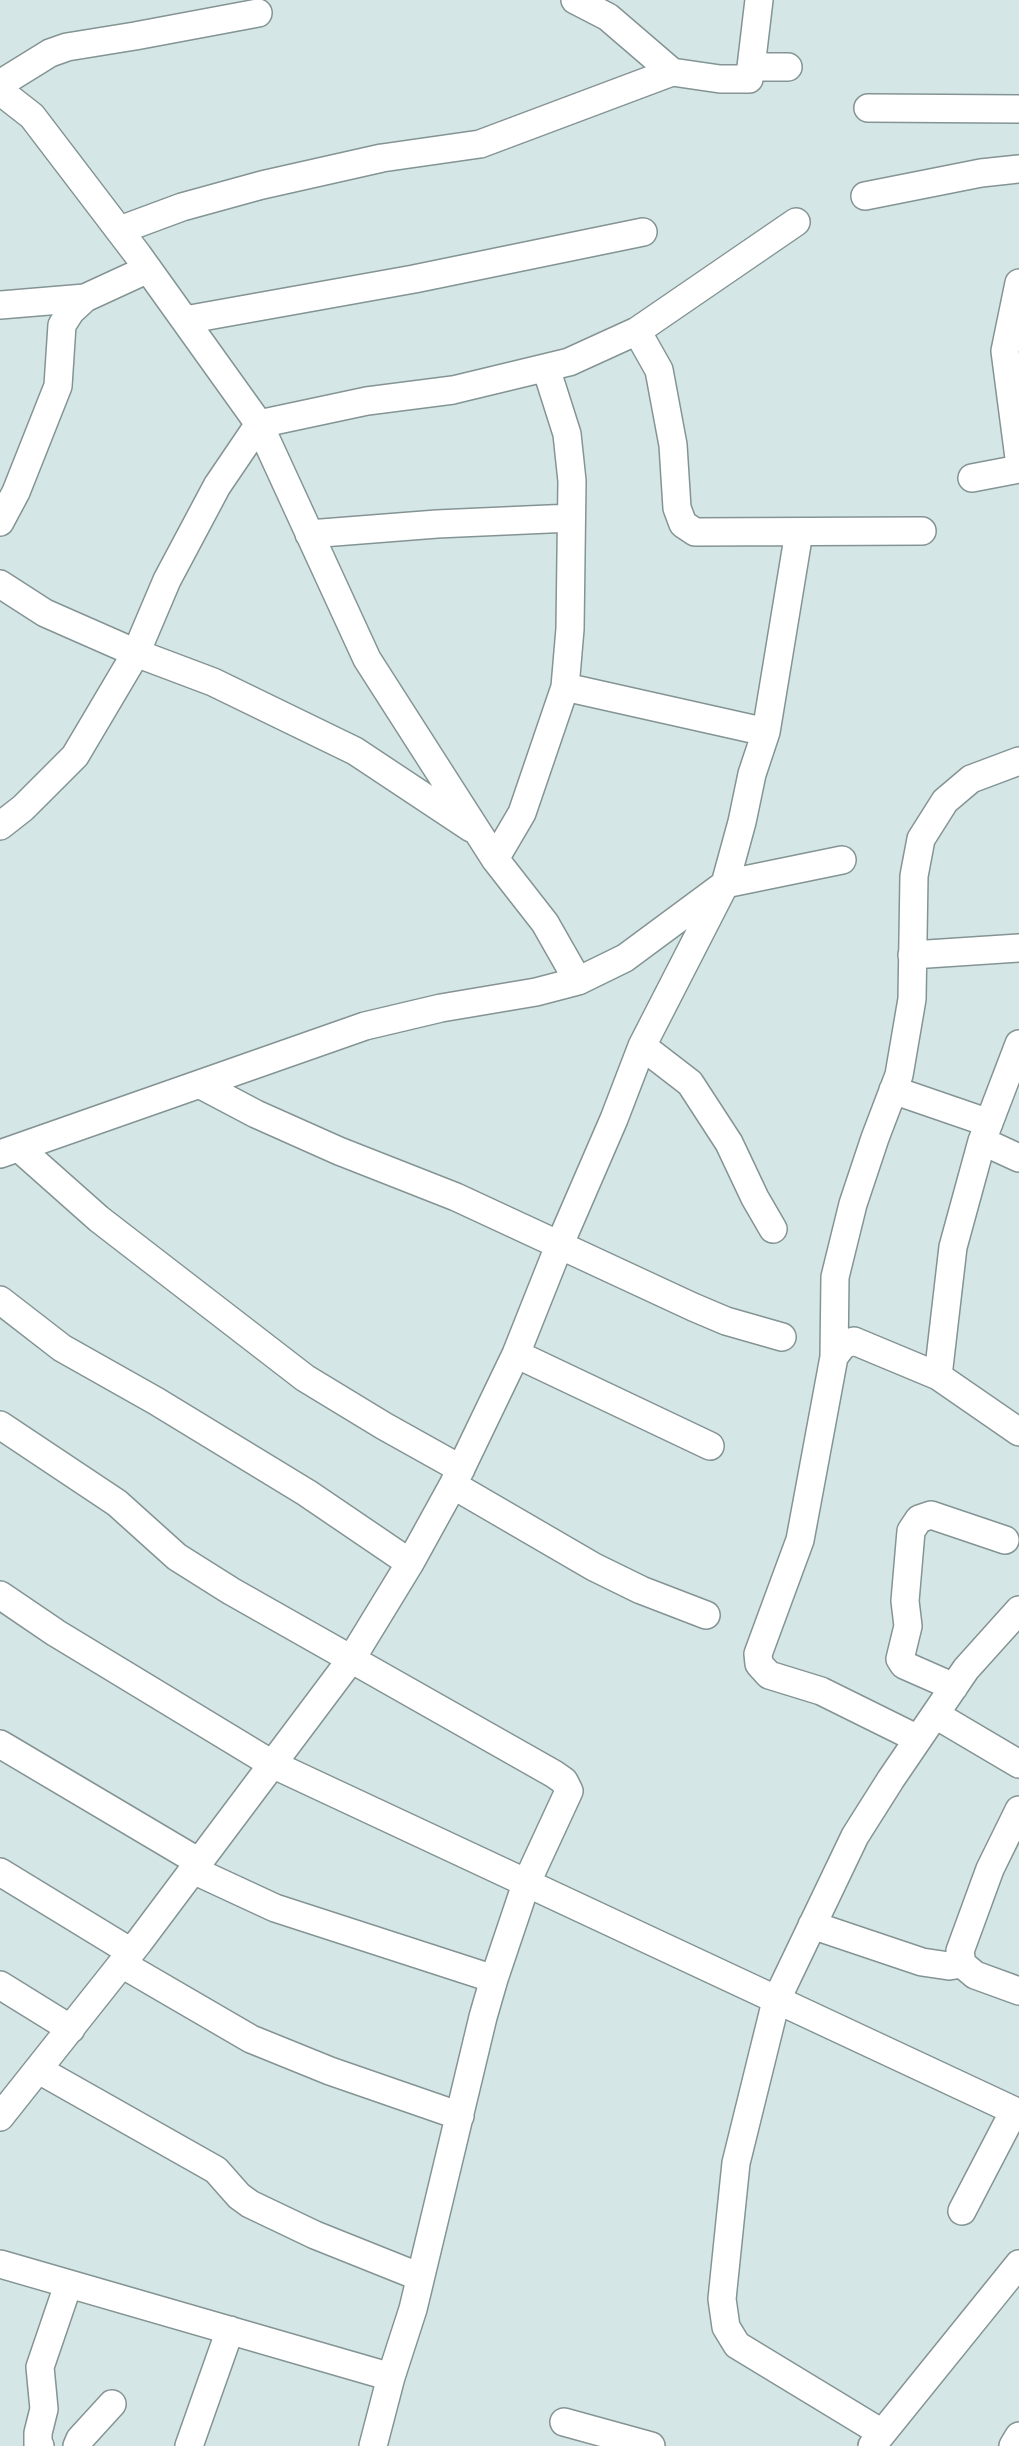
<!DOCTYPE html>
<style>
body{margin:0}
canvas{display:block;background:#d5e6e6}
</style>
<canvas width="1019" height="2446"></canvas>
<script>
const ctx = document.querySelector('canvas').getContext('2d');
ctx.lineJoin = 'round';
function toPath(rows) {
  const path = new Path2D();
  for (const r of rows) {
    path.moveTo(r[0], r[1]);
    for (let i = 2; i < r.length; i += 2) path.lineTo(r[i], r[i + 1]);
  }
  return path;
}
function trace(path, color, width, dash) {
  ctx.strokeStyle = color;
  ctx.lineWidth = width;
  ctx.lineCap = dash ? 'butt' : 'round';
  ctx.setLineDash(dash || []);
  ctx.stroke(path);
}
const minor = toPath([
 [575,0,608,17,672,72],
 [751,67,759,0],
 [0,84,50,53,67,47,135,36,258,13],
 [0,91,32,116,138,255,259,424,367,659,495,859,545,923,578,981],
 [868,108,1019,109],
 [865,196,981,173,1019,169],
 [120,230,182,207,262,185,382,158,480,144,672,72,720,79,749,79,751,67,788,67],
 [1019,283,1005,351,1019,458],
 [0,305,85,298],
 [185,320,414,279,643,232],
 [637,331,659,370,673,445,677,508,683,524,695,532,922,531],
 [972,478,1019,469],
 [0,522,16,492,58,386,62,325,71,311,85,298,148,269],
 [309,534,437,524,571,518],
 [0,584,45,613,136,653,213,682,355,751,471,828],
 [565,687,766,732],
 [0,826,23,808,75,756,136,653,167,580,217,486,259,424,367,401,453,390,569,362,637,331,796,222],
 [495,859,522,813,565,687,570,629,572,481,567,434,546,368],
 [912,955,1019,948],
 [642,1046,690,1083,729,1143,755,1198,773,1229],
 [201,1085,256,1114,339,1151,456,1197,693,1307,726,1321,782,1337],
 [893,1090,989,1123],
 [982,1141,1019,1158],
 [19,1148,99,1219,305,1378,384,1426,461,1469],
 [0,1154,365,1026,441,1008,536,992,578,981,625,958,725,884,842,860],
 [0,1300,62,1348,156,1401,307,1493,410,1563],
 [516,1354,710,1446],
 [834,1357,835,1277,853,1204,875,1138,899,1075,912,999,914,876,921,839,945,801,971,779,1019,761],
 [938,1376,953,1247,982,1141,1019,1044],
 [0,1425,117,1503,177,1557,231,1591,554,1774,564,1781,569,1791,526,1884,494,1979,483,2017,413,2309,391,2377,373,2446],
 [453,1485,594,1567,641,1590,706,1615],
 [0,1595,56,1633,272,1764,1019,2113],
 [954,1687,904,1665,900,1659,908,1626,905,1601,911,1531,919,1519,931,1515,1005,1540],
 [936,1715,1019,1764],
 [918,1739,821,1691,769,1675,759,1664,758,1654,800,1540,834,1357,843,1345,854,1341,938,1376,1019,1432],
 [0,1744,199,1862],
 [1019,1810,990,1869,960,1951,962,1964,975,1975,1019,1991],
 [193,1870,275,1908,494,1979],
 [0,1872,131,1952],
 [812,1925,922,1962,949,1966,962,1964],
 [122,1964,251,2039,330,2071,460,2116],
 [0,1985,71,2029],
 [39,2070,216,2170,239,2196,250,2204,315,2235,420,2277],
 [0,2117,139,1942,352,1658,410,1563,453,1485,516,1354,559,1246,614,1119,642,1046,725,884,742,822,752,774,766,732,799,532],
 [962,2211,1014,2111],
 [0,2264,391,2377],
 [564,2422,651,2446],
 [882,2433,737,2345,726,2327,722,2299,736,2163,776,2001,855,1836,891,1779,966,1669,1019,1610],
 [40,2446,38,2444,38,2433,44,2409,40,2367,68,2285],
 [77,2446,80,2439,112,2404],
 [189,2446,230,2330],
 [872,2446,1019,2264],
 [1013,2446,1019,2436]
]);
trace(minor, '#849494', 30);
trace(minor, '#fff', 27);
</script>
